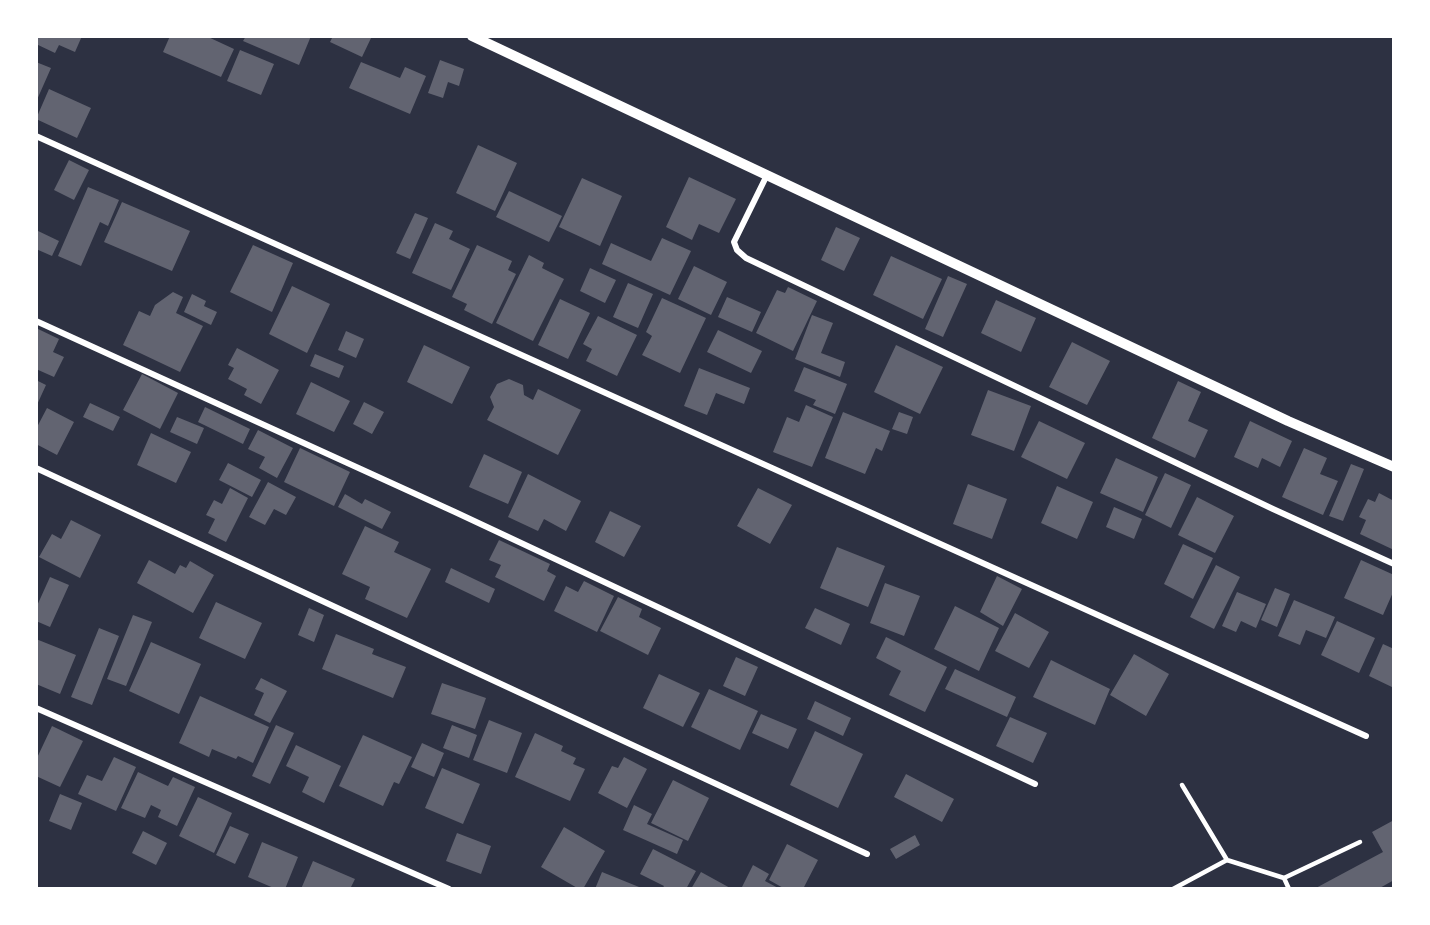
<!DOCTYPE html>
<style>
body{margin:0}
#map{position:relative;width:1430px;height:925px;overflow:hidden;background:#2d3142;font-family:Helvetica,sans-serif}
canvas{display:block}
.frame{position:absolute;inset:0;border:38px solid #fff;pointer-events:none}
</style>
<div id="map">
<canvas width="1430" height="925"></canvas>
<div class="frame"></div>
</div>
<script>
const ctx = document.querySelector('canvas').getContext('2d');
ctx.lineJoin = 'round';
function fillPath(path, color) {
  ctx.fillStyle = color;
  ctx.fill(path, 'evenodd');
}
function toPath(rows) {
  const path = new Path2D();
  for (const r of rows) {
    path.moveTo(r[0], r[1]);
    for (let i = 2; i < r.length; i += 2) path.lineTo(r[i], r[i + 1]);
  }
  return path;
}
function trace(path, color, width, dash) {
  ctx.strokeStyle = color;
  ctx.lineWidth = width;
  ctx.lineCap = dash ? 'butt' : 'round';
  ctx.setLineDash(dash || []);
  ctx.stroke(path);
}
fillPath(toPath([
 [36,36,82,36,75,52,59,45,55,53,36,44],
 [170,36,206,36,234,49,221,77,163,52],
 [246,36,311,36,299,65,243,41],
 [333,36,372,36,362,57,330,42],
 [240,50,274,64,261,95,227,81],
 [440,60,464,69,459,86,448,82,443,98,428,93],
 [36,62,51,68,36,102],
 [361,62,400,78,405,67,426,76,410,114,349,88],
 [49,89,91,108,77,138,36,119],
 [478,145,517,163,495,211,456,193],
 [69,160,89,170,74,200,54,190],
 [689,177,736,199,719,233,699,224,692,240,666,227],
 [582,178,622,196,600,246,559,227],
 [88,187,119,200,108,226,100,222,81,266,58,256],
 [509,191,562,216,549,242,496,217],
 [122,202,190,231,172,271,104,242],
 [415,213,428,218,410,259,396,253],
 [435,223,453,231,449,239,470,249,451,290,412,273],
 [836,227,860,238,844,271,821,260],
 [36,230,59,241,52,256,36,249],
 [662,238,691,251,670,295,602,264,611,243,651,261],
 [253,245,293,263,272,312,230,292],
 [477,245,512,261,508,270,516,274,492,324,464,310,467,304,452,297],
 [529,255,544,263,542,268,564,279,533,341,496,323],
 [891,256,942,279,923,319,873,295],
 [694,266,727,282,711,315,678,299],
 [590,268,616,280,605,303,580,291],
 [948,276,967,284,943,337,925,329],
 [628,283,653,294,638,328,613,317],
 [292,286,330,304,307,353,269,334],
 [788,287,817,301,793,351,756,333,777,290,785,293],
 [173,292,183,297,176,313,203,326,180,372,123,345,139,311,150,316,155,305],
 [192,294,206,301,204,306,217,312,211,325,184,312],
 [727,297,761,312,752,332,718,317],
 [662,298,706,318,680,373,642,355,652,336,646,332],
 [560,299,590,313,568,359,538,345],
 [996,300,1036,318,1021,352,981,333],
 [812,315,833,323,821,353,845,362,840,377,795,359],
 [598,316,637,335,617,376,586,361,592,349,583,344],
 [36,328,59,339,53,352,64,357,54,377,36,369],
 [718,330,762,351,751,373,707,352],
 [346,331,364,339,356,358,338,350],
 [1072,342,1110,361,1087,405,1049,387],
 [424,345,470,367,452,404,407,382],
 [896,345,943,367,920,414,874,392],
 [237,348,279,370,261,404,244,395,247,389,228,379,234,368,228,365],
 [315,354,344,366,339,378,310,366],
 [804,367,847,384,835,414,813,405,816,400,794,391],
 [699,368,750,388,744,404,716,393,707,415,684,406],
 [142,374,178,393,160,429,123,410],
 [509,379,523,385,524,395,533,400,538,389,581,410,558,455,487,420,494,407,490,397,497,384],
 [36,380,46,385,36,407],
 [1178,381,1201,392,1188,421,1208,430,1195,458,1152,438],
 [311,382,350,401,334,432,296,414],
 [988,390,1031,406,1014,451,971,435],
 [364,402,384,412,372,434,353,424],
 [90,403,120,417,113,431,83,417],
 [806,405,833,417,812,467,773,452,787,417,799,422],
 [205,407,250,429,243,444,198,422],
 [47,408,74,422,57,455,36,444,36,429],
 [843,412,890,431,882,451,876,448,865,474,825,458],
 [899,412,913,417,907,434,892,429],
 [177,417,204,428,197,444,170,432],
 [1039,421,1085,443,1067,479,1021,457],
 [1250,421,1292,441,1280,467,1262,458,1258,468,1234,457],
 [258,430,293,448,277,478,259,468,265,457,248,449],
 [151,433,191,452,176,483,137,465],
 [300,448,350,472,334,506,284,482],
 [1304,448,1327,458,1320,474,1338,481,1323,515,1282,497],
 [484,454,522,472,508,504,469,487],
 [1116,458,1158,477,1143,512,1100,493],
 [228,463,261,480,252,497,219,480],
 [1351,464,1364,469,1343,521,1329,516],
 [1165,473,1191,485,1171,528,1145,515],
 [528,474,581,501,566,531,544,519,538,531,508,517],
 [268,482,296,497,286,515,274,509,265,525,249,517],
 [968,484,1007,499,992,539,953,524],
 [1057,486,1093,502,1077,539,1041,523],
 [230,488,248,498,226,542,208,533,215,519,206,515,214,500,222,504],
 [758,488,792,505,770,544,737,526],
 [1379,493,1394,501,1394,550,1360,534,1366,520,1359,517,1368,499,1375,502],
 [345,494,362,504,365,499,391,512,382,529,338,507],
 [1197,497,1234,516,1215,553,1178,535],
 [1114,507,1142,519,1134,539,1106,527],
 [610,511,641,526,624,557,595,542],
 [71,520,101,535,80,578,39,557,52,534,61,539],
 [365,526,399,542,394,552,431,569,407,618,365,599,370,587,342,574],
 [499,540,550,564,547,571,556,576,544,601,495,577,501,565,489,560],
 [1183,544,1213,558,1193,599,1164,584],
 [837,547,885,566,868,607,820,588],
 [149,560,175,574,180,565,186,568,190,561,214,575,193,613,137,583],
 [1361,560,1394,575,1394,590,1383,615,1344,598],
 [1216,565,1240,577,1214,629,1190,617],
 [451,568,495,589,489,603,445,582],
 [997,576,1022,589,1003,626,980,612],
 [50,577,69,585,50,627,36,621,36,608],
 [584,581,614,596,597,632,554,611,566,586,578,592],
 [885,583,920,596,904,636,870,623],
 [1275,588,1290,594,1277,627,1261,620],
 [1237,592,1266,604,1256,628,1241,621,1236,632,1222,626],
 [618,597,642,609,639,617,661,628,648,655,600,631],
 [1294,600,1335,617,1326,638,1306,630,1300,645,1278,636],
 [216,602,262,623,245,659,199,638],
 [955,606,999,628,979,671,934,649],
 [309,608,324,615,314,642,298,635],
 [815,608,850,624,841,645,805,628],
 [1015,613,1049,632,1029,668,995,651],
 [133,615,152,622,126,686,107,679],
 [1337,621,1375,638,1359,673,1321,655],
 [99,628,119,636,92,705,71,697],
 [336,634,374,649,372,654,406,667,393,698,322,669],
 [886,637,947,667,925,712,889,695,901,671,876,658],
 [36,639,76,655,60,694,36,684],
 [151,642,201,664,179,714,129,691],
 [1383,644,1394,649,1394,688,1369,676],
 [1134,654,1169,674,1146,716,1110,695],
 [736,657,758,667,745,696,723,686],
 [1051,660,1110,689,1095,725,1033,697],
 [955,669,1016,697,1007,717,945,689],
 [659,674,700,693,683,727,643,708],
 [261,678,287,691,270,723,254,715,264,693,255,689],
 [442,683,486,698,475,729,431,714],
 [709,689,758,711,740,750,691,727],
 [200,696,269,727,253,763,238,756,236,759,212,749,209,757,179,743],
 [815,701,851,718,843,736,807,719],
 [761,714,797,729,788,749,752,733],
 [1010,717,1047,733,1033,763,996,746],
 [489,720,522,733,507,773,473,760],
 [276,725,294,733,270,784,252,776],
 [452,725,477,735,469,758,443,748],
 [52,726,83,741,60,787,36,776,36,760],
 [815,731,863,754,838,808,790,785],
 [535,733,563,746,561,751,576,758,573,764,585,769,570,801,515,777],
 [363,735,412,757,399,784,394,782,383,806,339,786],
 [422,743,444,753,434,777,411,767],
 [296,745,341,766,324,803,302,792,309,777,286,766],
 [114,757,136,767,116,811,78,794,87,775,102,781],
 [624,757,647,769,627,808,598,793,612,766,618,768],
 [442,768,480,784,463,824,425,808],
 [138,772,168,786,173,777,195,787,177,826,158,817,161,810,151,805,145,818,121,808],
 [906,774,954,799,942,822,894,797],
 [673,780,709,798,688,841,651,823],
 [60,794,82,803,71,830,49,821],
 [198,797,232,813,214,853,179,836],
 [634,805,652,814,647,824,683,840,677,854,623,830],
 [1394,820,1394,880,1378,889,1314,889,1383,852,1372,832],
 [230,826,249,834,235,864,216,855],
 [564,827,605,851,583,889,579,889,541,867],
 [143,831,167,843,156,865,132,853],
 [457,833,491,846,481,874,446,861],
 [915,835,920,845,896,859,890,849],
 [262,842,298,857,285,889,276,889,248,877],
 [787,844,818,860,803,889,785,889,769,880],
 [653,849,696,871,686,889,662,889,664,886,640,874],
 [313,861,355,879,350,889,301,889],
 [753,865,769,874,765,881,780,889,742,887],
 [602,872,644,889,595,889],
 [701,872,732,889,691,889]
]), '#626471');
trace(toPath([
 [1182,785,1227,860,1284,878],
 [1173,889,1227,860],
 [1289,889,1284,878,1360,842]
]), '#fff', 4.5);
trace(toPath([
 [36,136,1366,736],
 [767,175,734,242,737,250,746,258,1273,509,1394,564],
 [36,321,455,512,1035,784],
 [36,468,867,854],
 [36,708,449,889]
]), '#fff', 6);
trace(toPath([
 [472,36,1288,421,1394,467]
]), '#fff', 10);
</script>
